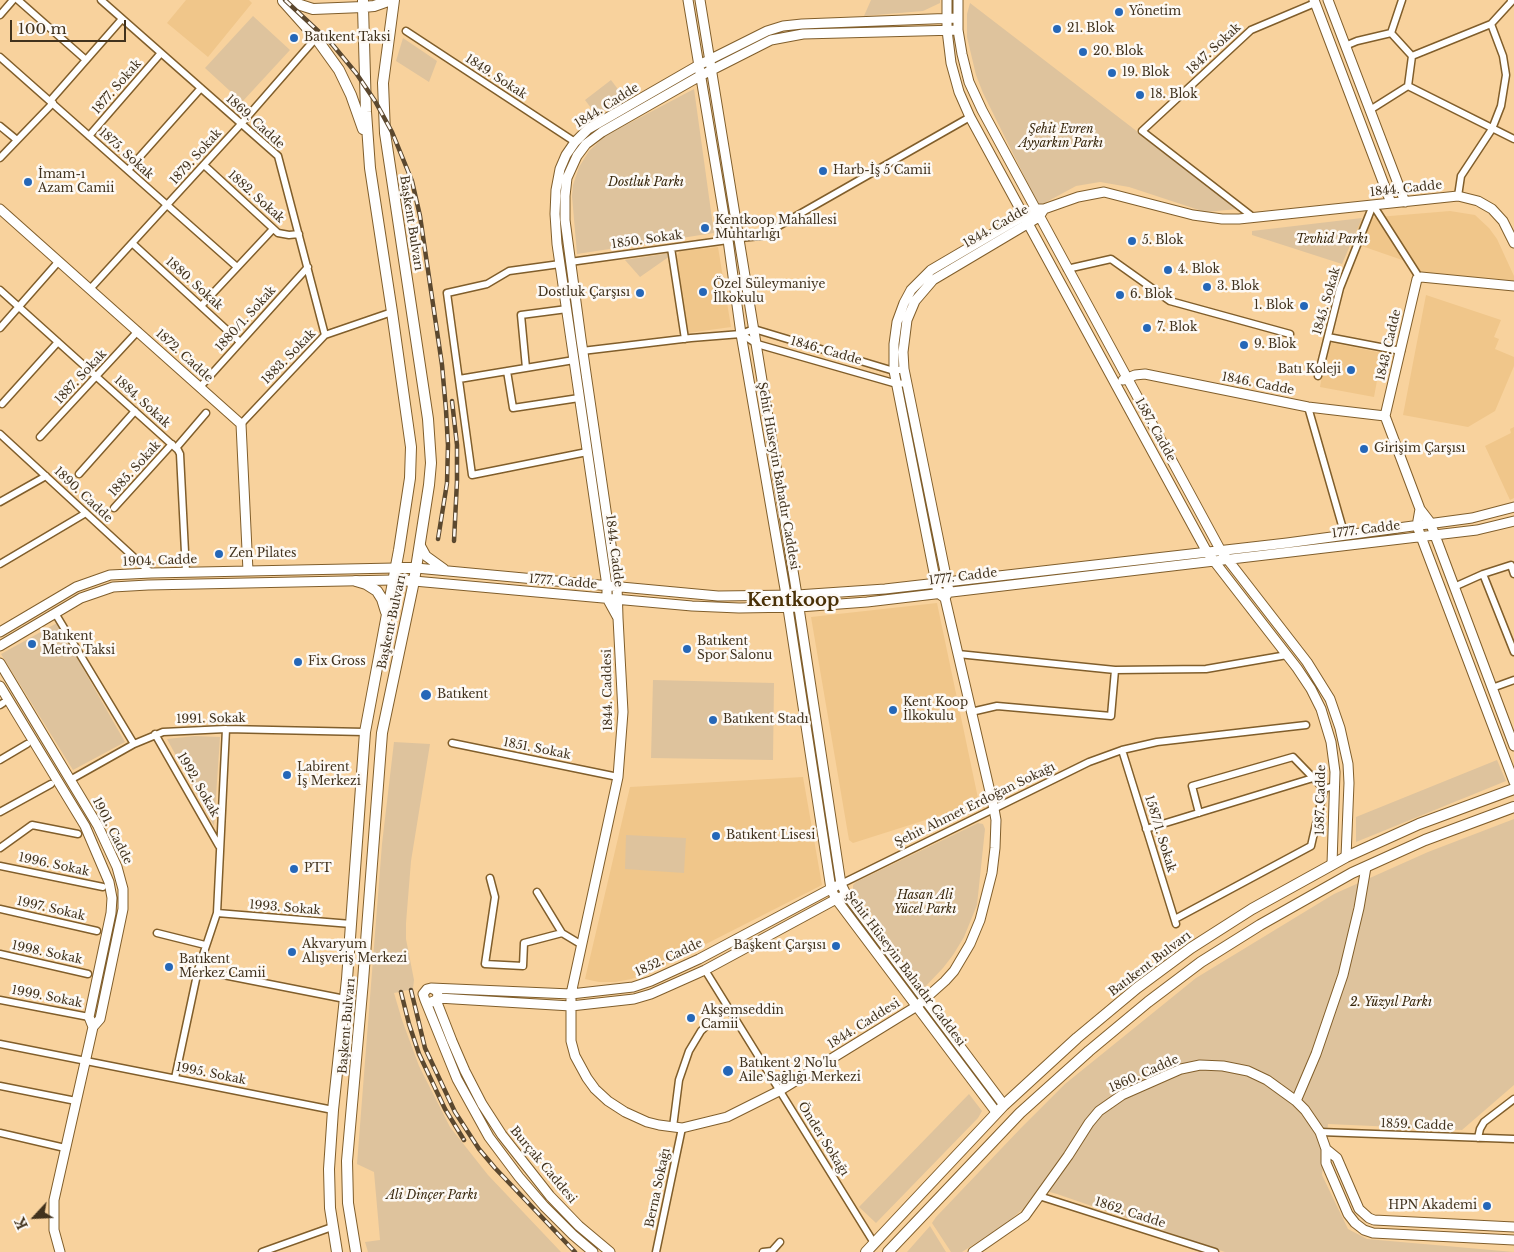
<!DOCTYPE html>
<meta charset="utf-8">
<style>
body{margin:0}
#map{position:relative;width:1514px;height:1252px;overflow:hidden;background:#f8d29d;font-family:"Libre Baskerville",serif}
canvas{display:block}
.north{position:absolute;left:10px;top:1192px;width:50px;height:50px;-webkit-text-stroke:4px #fdf9f4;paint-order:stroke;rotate:245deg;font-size:14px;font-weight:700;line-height:20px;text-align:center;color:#41321d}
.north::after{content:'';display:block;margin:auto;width:18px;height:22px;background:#41321d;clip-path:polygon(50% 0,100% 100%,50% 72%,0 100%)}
.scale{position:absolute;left:10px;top:20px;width:116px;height:22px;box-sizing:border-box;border:2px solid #41321d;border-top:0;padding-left:6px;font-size:15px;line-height:18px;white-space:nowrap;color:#41321d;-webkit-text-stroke:4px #fdf9f4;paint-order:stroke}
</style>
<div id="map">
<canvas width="1514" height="1252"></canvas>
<div class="north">K</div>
<div class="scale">100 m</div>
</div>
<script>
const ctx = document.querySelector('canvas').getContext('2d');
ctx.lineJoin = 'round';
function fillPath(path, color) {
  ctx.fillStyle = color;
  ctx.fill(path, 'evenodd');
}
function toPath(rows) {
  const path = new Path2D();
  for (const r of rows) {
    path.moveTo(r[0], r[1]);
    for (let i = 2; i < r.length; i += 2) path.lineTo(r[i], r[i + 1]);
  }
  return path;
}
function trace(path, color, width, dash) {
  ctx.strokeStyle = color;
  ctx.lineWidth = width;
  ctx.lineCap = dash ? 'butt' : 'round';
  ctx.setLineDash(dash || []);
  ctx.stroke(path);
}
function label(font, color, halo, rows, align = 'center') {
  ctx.font = font + ' "Libre Baskerville",serif';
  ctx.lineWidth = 5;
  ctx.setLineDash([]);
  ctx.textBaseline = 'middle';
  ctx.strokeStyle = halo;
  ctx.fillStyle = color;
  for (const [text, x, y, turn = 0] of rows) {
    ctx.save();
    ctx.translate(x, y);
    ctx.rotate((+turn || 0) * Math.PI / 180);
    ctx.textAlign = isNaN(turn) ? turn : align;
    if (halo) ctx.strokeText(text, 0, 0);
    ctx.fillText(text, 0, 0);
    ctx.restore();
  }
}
fillPath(toPath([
 [186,0,249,0,252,3,208,57,167,23],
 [1450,211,1475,215,1489,228,1497,239,1514,276,1514,288,1422,279,1408,262,1353,243,1346,227,1366,218],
 [718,247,731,327,688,333,676,257,680,251],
 [1426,295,1501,320,1494,337,1499,339,1495,349,1514,357,1514,366,1495,411,1468,427,1403,415],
 [1328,342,1382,353,1374,397,1320,387],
 [1514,427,1514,498,1510,500,1485,446,1511,433,1510,429],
 [937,603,979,803,853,843,849,840,811,617],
 [803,777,822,885,647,974,631,979,616,982,599,982,585,979,630,787]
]), '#f0c68a');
fillPath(toPath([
 [871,0,940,0,940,3,923,11,864,16],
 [970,3,1238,209,1205,212,1129,187,1100,182,1076,186,1039,206,983,93,976,75,967,37,967,14],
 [253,16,290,50,242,102,205,68],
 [403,38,437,61,429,82,396,61],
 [611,80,623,96,597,116,585,100],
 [694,89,714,233,577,254,572,196,573,185,579,167,589,151,605,136],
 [1362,218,1342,264,1252,235,1252,231],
 [670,253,670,256,640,277,625,260],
 [57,623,125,742,73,770,1,654],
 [653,680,774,683,773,760,651,758],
 [195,736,220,737,214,826,167,739],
 [394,742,430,744,411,861,406,923,406,939,414,980,413,989,394,993,402,1020,419,1066,450,1127,488,1175,561,1252,368,1252,365,1242,380,1240,374,1172,357,1164,382,844],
 [1497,760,1506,781,1356,842,1356,817],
 [1514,819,1514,1085,1462,1130,1328,1124,1322,1175,1348,1229,1367,1239,1514,1252,1225,1252,1057,1194,1038,1189,1023,1209,1004,1225,962,1252,951,1252,932,1223,936,1217,1021,1128,1065,1084,1196,978,1334,894,1428,852],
 [978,823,983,824,985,829,977,905,964,937,953,955,943,968,924,988,853,889,853,885,856,882],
 [626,835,686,838,684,873,625,869],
 [969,1094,982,1111,978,1118,876,1223,859,1207],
 [930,1226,946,1252,907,1252]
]), '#dec39d');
const street = toPath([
 [18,0,86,60],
 [101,0,278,156,325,335],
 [0,15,13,0],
 [406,31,575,142],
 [1391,33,1402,0],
 [1345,46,1357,41,1391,33,1412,56,1408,86,1370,110],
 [1412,56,1491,24],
 [0,57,237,267],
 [1408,86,1514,139],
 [50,101,122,19],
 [0,126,17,140],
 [89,136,161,53],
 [0,158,53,103],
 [204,165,278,233,289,235,299,234],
 [128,170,201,88],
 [1458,196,1461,176,1492,129,1501,106,1506,75,1503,56,1491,24,1512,1,1511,0],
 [1373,205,1419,277],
 [1253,217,1142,131,1251,30,1315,3],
 [739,238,761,236,970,117],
 [132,243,240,342],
 [671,248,685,339],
 [570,262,728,240],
 [560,264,509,271,487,284,447,293,472,475,587,452],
 [1067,269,1111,259,1170,301,1290,334],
 [90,289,241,124,316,38],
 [0,290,178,450,180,454,186,572],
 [201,306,273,229],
 [0,328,59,261],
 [741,334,757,344,897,384,907,383],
 [1328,337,1401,351],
 [582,351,691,338,741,334,754,329,894,371,904,369],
 [526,368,521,315,567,309],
 [507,371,513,408,579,398],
 [1318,376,1340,288,1373,205],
 [459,379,574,360],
 [200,387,308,267],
 [2,404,58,342],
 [1308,407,1345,536],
 [241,424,325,335,392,312],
 [0,434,151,573],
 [40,437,138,331],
 [176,448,206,413],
 [79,474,135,411],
 [0,502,46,476],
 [114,508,172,444],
 [0,564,86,513],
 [1483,574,1514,652],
 [1454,587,1483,574,1511,565,1514,574],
 [55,613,134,744],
 [958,654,1115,670,1206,669,1287,655],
 [1492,688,1514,680],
 [0,705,3,703],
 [971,712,997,706,1111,716,1115,670],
 [155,734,219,846],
 [452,743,618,777],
 [1122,750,1176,924],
 [0,760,27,744],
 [70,780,134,744,163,732,226,729,365,732],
 [0,812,51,784],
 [1199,813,1192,786,1293,757,1324,789],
 [1146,829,1313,778],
 [0,848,32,825,78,834],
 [0,866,103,887],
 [490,878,495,897,485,964,523,966,524,943,562,933,582,945],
 [841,884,1089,762,1122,750,1157,742,1306,725],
 [537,892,562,933],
 [0,909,97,931],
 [217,913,351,924],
 [1175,919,1311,846,1324,789,1334,786],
 [157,933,205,945],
 [0,954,88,974],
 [198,970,345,999],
 [705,970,874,1243],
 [0,1000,89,1017],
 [0,1044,333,1110],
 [175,1078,198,970,217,913,226,729],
 [0,1086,76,1101],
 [673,1127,679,1080,689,1051,701,1031,727,1006],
 [1320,1132,1514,1139],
 [0,1133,65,1148],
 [1478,1138,1480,1129,1484,1122,1514,1099],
 [1039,1196,1215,1252],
 [262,1252,332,1227],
 [656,1252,682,1128],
 [763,1252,772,1251,780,1242]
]);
const secondary = toPath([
 [688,0,728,240,741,334,785,589,831,889,836,899,996,1112],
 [700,0,797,595,841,884,846,894,1004,1105],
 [947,0,947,30,951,63,959,92,970,117,1207,552,1297,668,1311,689,1321,709,1331,742,1335,772,1332,864],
 [958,0,958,30,962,54,969,82,982,110,1221,551,1307,662,1330,699,1340,728,1348,764,1349,783,1346,857],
 [1314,0,1391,203],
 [1328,0,1405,202],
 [957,18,802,24,783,26,767,31,699,65,588,129,575,142,566,155,560,169,556,190,555,214,557,244,607,586,607,598,618,618,617,586,581,339,565,220,565,196,567,178,577,156,586,144,602,132,700,76,771,40,803,34,958,30],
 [0,209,241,424,248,571],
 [1035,209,1044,209,1039,217,933,280,915,301,907,320,903,352,904,369,949,591,945,598,938,593,894,371,894,344,897,322,904,303,911,290,931,270,1035,209],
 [1044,209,1078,197,1104,192,1193,215,1222,219,1239,219,1458,196,1478,201,1492,209,1503,221,1514,243],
 [1123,380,1135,375,1145,374,1308,407,1385,416],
 [1420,509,1385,416,1417,279,1421,277,1514,286],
 [420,545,426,556,444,569],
 [416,568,718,596,797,595,885,589,1287,543,1472,518,1514,507],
 [414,581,692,606,739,608,799,607,867,602,1477,530,1514,521],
 [618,618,623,712,618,777,571,994,571,1041,575,1056,587,1078,595,1089,608,1101,625,1112,647,1122,659,1125,682,1128,727,1117,779,1091,917,1006,945,981,954,971,970,944,980,920,992,873,995,848,996,820,994,809,945,598],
 [0,632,76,587,110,575,151,573,395,568],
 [0,646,81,598,113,587,148,585,393,580],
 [0,663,98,826,117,867,123,889,123,909,100,1019,93,1027,54,1200,54,1230,60,1252],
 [0,686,85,826,109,882,112,898,111,913,89,1017,93,1027],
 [1514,746,1430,522,1420,509,1417,526,1514,782],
 [431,988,437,991,438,996,436,1000,429,1003,425,1000,423,994,427,989,431,988,571,994,633,987,651,981,699,959,836,886],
 [438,998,571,1006,634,999,651,994,705,970,840,897],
 [425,1000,457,1079,489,1137,519,1177,544,1206,573,1235,593,1252],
 [436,1000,452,1041,465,1071,482,1104,502,1135,550,1196,579,1226,610,1252],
 [1296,1101,1316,1054,1343,975,1359,908,1366,867],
 [1514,1227,1374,1220,1369,1218,1359,1209,1337,1158,1326,1149,1326,1163,1348,1214,1355,1223,1364,1230,1373,1233,1514,1240],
 [973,1252,1025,1216,1068,1156,1089,1123,1099,1111,1122,1095,1181,1069,1200,1065,1223,1066,1248,1071,1267,1080,1296,1101,1305,1110,1320,1132,1326,1149]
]);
const primary = toPath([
 [285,0,313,9,363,7,366,112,370,168,392,312,411,447,410,478,399,550,365,732,347,979,333,1110,329,1169,330,1208,337,1252],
 [283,1,316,38,339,70,351,95,363,129],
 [363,1,363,7,374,6,391,0],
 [395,568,416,568],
 [393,580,414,581],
 [356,581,366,584,377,591,382,599,386,612],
 [356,1252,348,1203,347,1161,363,981,382,733,414,581,429,485,431,463,428,419,385,133,383,83,394,0],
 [866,1252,1004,1105,1077,1038,1137,988,1191,948,1252,909,1346,857,1419,824,1514,789],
 [888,1252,1020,1113,1089,1051,1148,1002,1201,962,1260,925,1352,873,1425,840,1514,807]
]);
trace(street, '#805e2b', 9);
trace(secondary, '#805e2b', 11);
trace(primary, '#805e2b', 12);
trace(street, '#fff', 6);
trace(secondary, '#fff', 9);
trace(primary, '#fff', 10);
const rail = toPath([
 [285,0,332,44,356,73,375,101,392,132,412,181,420,216,425,250,442,365,446,410,448,445,447,483,438,539],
 [452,401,457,445,457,481,454,541],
 [411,990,425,1048,455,1112,479,1149,495,1168,575,1252],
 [401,992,409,1024,419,1054,445,1109,464,1140]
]);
trace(rail, '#5b482f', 4.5);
trace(rail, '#fdf9f4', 2.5, [8]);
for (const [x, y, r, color] of [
 [1119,12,5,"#2567b8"],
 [1057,29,5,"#2567b8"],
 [294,38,5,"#2567b8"],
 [1083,52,5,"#2567b8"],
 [1112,73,5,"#2567b8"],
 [1140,95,5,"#2567b8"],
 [823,171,5,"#2567b8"],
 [28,182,5,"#2567b8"],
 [705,228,5,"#2567b8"],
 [1132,241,5,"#2567b8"],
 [1168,270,5,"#2567b8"],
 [1207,287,5,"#2567b8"],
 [703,292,5,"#2567b8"],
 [640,293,5,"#2567b8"],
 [1120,295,5,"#2567b8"],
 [1304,306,5,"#2567b8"],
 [1147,328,5,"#2567b8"],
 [1244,345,5,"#2567b8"],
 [1351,370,5,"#2567b8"],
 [1364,449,5,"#2567b8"],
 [219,554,5,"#2567b8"],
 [32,644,5,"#2567b8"],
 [687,649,5,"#2567b8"],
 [298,662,5,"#2567b8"],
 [426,695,6,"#2567b8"],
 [893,710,5,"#2567b8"],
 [713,720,5,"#2567b8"],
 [287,775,5,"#2567b8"],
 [716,836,5,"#2567b8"],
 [294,869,5,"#2567b8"],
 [836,946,5,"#2567b8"],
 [292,952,5,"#2567b8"],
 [169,967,5,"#2567b8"],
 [691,1018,5,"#2567b8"],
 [728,1071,6,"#2567b8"],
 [1487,1206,5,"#2567b8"]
]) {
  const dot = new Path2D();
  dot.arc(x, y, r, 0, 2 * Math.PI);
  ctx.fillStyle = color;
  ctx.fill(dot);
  trace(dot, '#fdf9f4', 2);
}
label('12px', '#41321d', '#fdf9f4', [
 ["Yönetim",1129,12],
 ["21. Blok",1067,29],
 ["Batıkent Taksi",304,38],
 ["20. Blok",1093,52],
 ["19. Blok",1122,73],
 ["18. Blok",1150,95],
 ["Harb-İş 5 Camii",833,171],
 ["İmam-ı",38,175],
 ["Azam Camii",38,189],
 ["Kentkoop Mahallesi",715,221],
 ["Muhtarlığı",715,235],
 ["5. Blok",1142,241],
 ["4. Blok",1178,270],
 ["Özel Süleymaniye",713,285],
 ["İlkokulu",713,299],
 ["3. Blok",1217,287],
 ["Dostluk Çarşısı",630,293,"right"],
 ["6. Blok",1130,295],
 ["1. Blok",1294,306,"right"],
 ["7. Blok",1157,328],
 ["9. Blok",1254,345],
 ["Batı Koleji",1341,370,"right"],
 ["Girişim Çarşısı",1374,449],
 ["Zen Pilates",229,554],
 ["Batıkent",42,637],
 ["Metro Taksi",42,651],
 ["Batıkent",697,642],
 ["Spor Salonu",697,656],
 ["Fix Gross",308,662],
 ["Batıkent",437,695],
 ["Kent Koop",903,703],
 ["İlkokulu",903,717],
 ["Batıkent Stadı",723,720],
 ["Labirent",297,768],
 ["İş Merkezi",297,782],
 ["Batıkent Lisesi",726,836],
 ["PTT",304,869],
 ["Akvaryum",302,945],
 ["Alışveriş Merkezi",302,959],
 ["Başkent Çarşısı",826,946,"right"],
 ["Batıkent",179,960],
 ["Merkez Camii",179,974],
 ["Akşemseddin",701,1011],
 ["Camii",701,1025],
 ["Batıkent 2 No'lu",739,1064],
 ["Aile Sağlığı Merkezi",739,1078],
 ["HPN Akademi",1477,1206,"right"]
], 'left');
label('12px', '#41321d', '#fdf9f4', [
 ["1847. Sokak",1214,49,-43],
 ["1849. Sokak",496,77,33],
 ["1877. Sokak",117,87,-49],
 ["1844. Cadde",607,106,-32],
 ["1869. Cadde",255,122,42],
 ["1875. Sokak",126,154,42],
 ["1879. Sokak",196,157,-48],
 ["1844. Cadde",1406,189,-6],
 ["1882. Sokak",256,197,42],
 ["Başkent Bulvarı",411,223,81],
 ["1844. Cadde",996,227,-30],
 ["1850. Sokak",647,240,-8],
 ["1880. Sokak",194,284,42],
 ["1845. Sokak",1327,301,-74],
 ["1880/1. Sokak",246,319,-48],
 ["1843. Cadde",1389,345,-77],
 ["1846. Cadde",826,351,16],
 ["1872. Cadde",184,356,42],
 ["1883. Sokak",289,357,-46],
 ["1887. Sokak",81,377,-47],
 ["1846. Cadde",1258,384,11],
 ["1884. Sokak",142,402,42],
 ["1587. Cadde",1155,430,61],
 ["1885. Sokak",135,469,-48],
 ["Şehit Hüseyin Bahadır Caddesi",778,476,80],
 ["1890. Cadde",83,495,43],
 ["1777. Cadde",1366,530,-7],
 ["1844. Cadde",614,551,83],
 ["1904. Cadde",160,561,-2],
 ["1777. Cadde",963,577,-7],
 ["1777. Cadde",563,582,5],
 ["Başkent Bulvarı",392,622,-78],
 ["1844. Caddesi",608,690,-91],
 ["1991. Sokak",211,719,-1],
 ["1851. Sokak",537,749,11],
 ["1992. Sokak",198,785,60],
 ["1587. Cadde",1321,800,-89],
 ["Şehit Ahmet Erdoğan Sokağı",975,805,-26],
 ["1901. Cadde",112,831,63],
 ["1587/1. Sokak",1160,834,73],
 ["1996. Sokak",54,865,12],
 ["1993. Sokak",285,908,5],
 ["1997. Sokak",51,909,13],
 ["1998. Sokak",47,953,12],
 ["1852. Cadde",669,958,-25],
 ["Batıkent Bulvarı",1150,964,-37],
 ["Şehit Hüseyin Bahadır Caddesi",905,969,53],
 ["1999. Sokak",47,997,11],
 ["1844. Caddesi",864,1024,-32],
 ["Başkent Bulvarı",347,1026,-85],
 ["1995. Sokak",211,1074,11],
 ["1860. Cadde",1144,1074,-24],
 ["1859. Cadde",1417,1125,2],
 ["Önder Sokağı",823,1139,58],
 ["Burçak Caddesi",543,1165,50],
 ["Berna Sokağı",658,1188,-78],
 ["1862. Cadde",1130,1213,18]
]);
label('italic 12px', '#39280d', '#fdf9f4', [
 ["Şehit Evren",1061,130],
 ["Ayyarkın Parkı",1061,144],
 ["Dostluk Parkı",646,183],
 ["Tevhid Parkı",1332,240],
 ["Hasan Ali",925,896],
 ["Yücel Parkı",925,910],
 ["2. Yüzyıl Parkı",1391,1003],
 ["Ali Dinçer Parkı",432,1196]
]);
label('bold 18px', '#4a3107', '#fdf9f4', [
 ["Kentkoop",793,601]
]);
</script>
